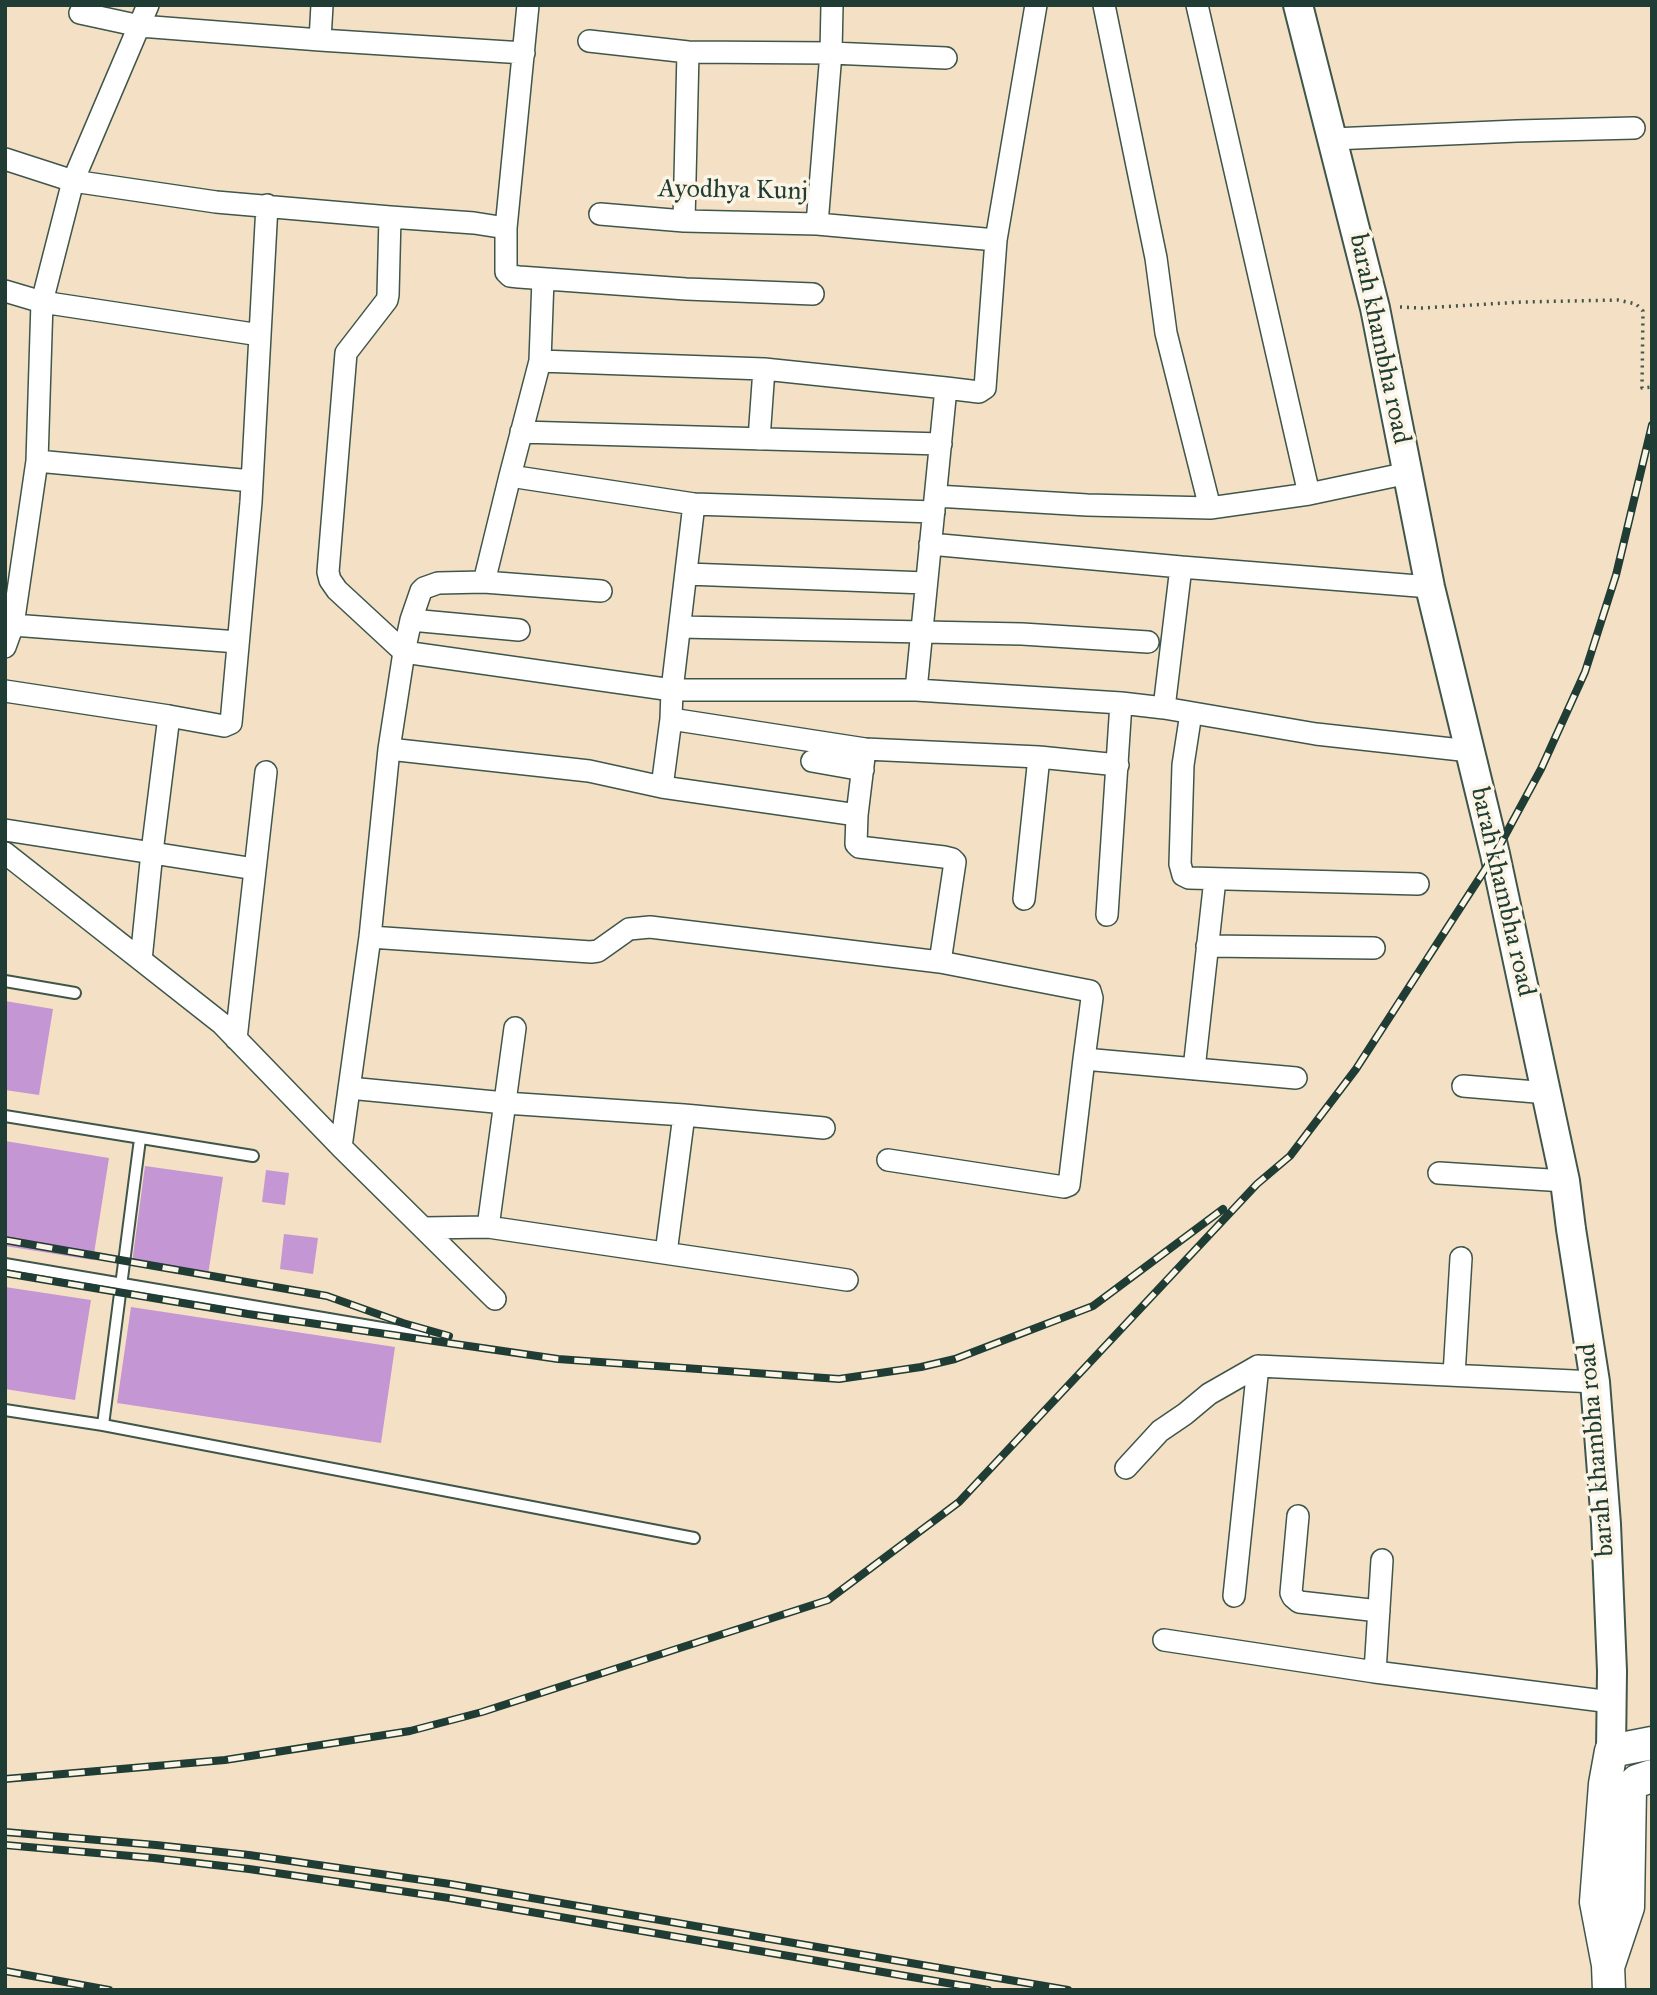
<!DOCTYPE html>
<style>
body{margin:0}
#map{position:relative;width:1657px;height:1995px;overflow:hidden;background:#f4e1c5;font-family:"IM FELL Great Primer",serif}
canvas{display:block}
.frame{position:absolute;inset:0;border:7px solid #1f3d34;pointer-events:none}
</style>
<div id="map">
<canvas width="1657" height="1995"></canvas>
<div class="frame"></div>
</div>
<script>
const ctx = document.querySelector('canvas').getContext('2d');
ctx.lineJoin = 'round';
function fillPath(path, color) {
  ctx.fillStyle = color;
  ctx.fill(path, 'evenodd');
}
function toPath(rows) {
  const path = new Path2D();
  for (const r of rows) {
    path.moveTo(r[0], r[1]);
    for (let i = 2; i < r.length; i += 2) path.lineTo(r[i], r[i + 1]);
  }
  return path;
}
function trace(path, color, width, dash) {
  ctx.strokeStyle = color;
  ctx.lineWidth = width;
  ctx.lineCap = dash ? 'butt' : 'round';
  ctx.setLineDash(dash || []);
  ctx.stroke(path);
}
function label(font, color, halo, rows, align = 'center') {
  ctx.font = font + ' "IM FELL Great Primer",serif';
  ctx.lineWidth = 7;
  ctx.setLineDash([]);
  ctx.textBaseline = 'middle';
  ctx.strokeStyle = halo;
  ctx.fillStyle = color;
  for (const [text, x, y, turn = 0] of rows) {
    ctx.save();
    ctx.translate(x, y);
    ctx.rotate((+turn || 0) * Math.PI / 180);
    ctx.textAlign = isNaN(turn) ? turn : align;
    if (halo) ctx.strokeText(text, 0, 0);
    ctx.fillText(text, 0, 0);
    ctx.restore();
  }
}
fillPath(toPath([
 [5,1001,53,1009,39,1095,5,1090],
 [5,1141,109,1158,93,1260,5,1246],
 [145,1166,223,1177,208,1275,132,1263],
 [266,1170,289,1173,285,1205,262,1202],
 [284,1234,318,1238,313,1274,280,1269],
 [5,1287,91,1300,75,1400,5,1389],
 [131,1307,395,1347,381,1443,117,1403]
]), '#c496d3');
const service = toPath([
 [5,981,75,993],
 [5,1116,253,1156],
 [5,1264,423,1335],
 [5,1410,103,1425,694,1538],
 [103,1425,140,1139]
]);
const minor = toPath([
 [528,5,506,228,506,272,510,276,519,277,686,289,813,294],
 [1104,5,1156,258,1166,333,1210,508],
 [1197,5,1309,494],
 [80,13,140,26,320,40,524,53],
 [320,40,322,5],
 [589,41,688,52,831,53,946,58],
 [1333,139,1517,131,1634,128],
 [5,159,73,181,216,202,390,217,474,223,506,228],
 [600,214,684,221,817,224,996,240],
 [390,217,388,295,387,300,346,353,328,572,330,580,337,590,404,652],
 [684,221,688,52],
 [817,224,831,53,832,5],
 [543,279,540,361,510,476,484,582,601,591],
 [5,291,42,302,260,335],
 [540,361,764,369],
 [946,388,979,392,985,388,996,240,1036,5],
 [521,432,941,444],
 [759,439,764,369,946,388,916,690],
 [37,461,252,481],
 [510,476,694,504,934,512],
 [936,496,1087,505,1210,508,1309,494,1408,473],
 [930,544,1181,567,1430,587],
 [1181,567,1164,708,1316,734,1470,751],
 [687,574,926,583],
 [411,620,519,630],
 [13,625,238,642],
 [680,627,1022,634,1148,642],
 [5,647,13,625,37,461,42,302,73,181,148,5],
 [404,652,411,620,421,591,424,588,438,583,484,582],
 [5,691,169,716,224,726,231,723,251,502,267,205],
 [1191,713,1183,765,1180,864,1183,875,1189,878,1418,884],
 [671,719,672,690,916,690,1121,703,1164,708],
 [389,749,589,771,662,787,857,815],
 [812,761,863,770],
 [662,787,671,719,865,749],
 [5,830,255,869],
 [5,853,221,1023,341,1147,495,1299],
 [1024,899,1039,757],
 [1107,915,1121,703],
 [370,937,591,952,598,951,629,929,650,927,940,962,1090,991,1092,998,1084,1059],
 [1207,946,1374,948],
 [141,960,152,852,169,716],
 [940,962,955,862,952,859,944,857,859,847,856,844,857,815,865,749,1039,757,1118,765],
 [236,1039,266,772],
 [1194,1069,1215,879],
 [1463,1086,1548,1093],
 [349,1088,505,1103,684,1115,824,1128],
 [341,1147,370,937,389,749,404,652,672,690,694,504],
 [888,1160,1064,1187,1069,1185,1070,1177,1084,1059,1296,1078],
 [1439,1173,1565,1181],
 [488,1227,515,1028],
 [424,1228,488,1227,847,1280],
 [666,1253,684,1115],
 [1454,1375,1461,1258],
 [1126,1468,1160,1431,1185,1414,1209,1394,1258,1366,1595,1382],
 [1298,1516,1291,1593,1293,1597,1299,1602,1379,1611],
 [1234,1596,1258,1366],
 [1164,1640,1375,1672,1611,1702],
 [1375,1672,1382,1560]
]);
const tertiary = toPath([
 [1298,5,1375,308,1430,587,1495,854,1565,1181,1571,1229,1595,1382,1606,1524,1612,1671,1611,1751]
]);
const secondary = toPath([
 [1609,1964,1628,1907,1630,1788,1637,1781,1652,1776],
 [1609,1990,1608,1965,1596,1902,1605,1784,1611,1751,1652,1743]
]);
trace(service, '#3f564a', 14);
trace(minor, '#3f564a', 24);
trace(tertiary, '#3f564a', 32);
trace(secondary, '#3f564a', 35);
trace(toPath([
 [1400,307,1422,308,1522,302,1618,300,1636,304,1643,311,1642,388,1652,387]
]), '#3f564a', 3.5, [2, 5]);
trace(service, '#fff', 10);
trace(minor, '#fff', 21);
trace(tertiary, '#fff', 28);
trace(secondary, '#fff', 32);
const rail = toPath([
 [5,1240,327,1296,403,1323,449,1336],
 [5,1273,248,1314,558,1359,839,1379,921,1367,955,1359,1093,1306,1223,1209],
 [5,1779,225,1760,410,1731,482,1712,828,1600,959,1502,1257,1184,1290,1156,1356,1069,1495,854,1541,769,1585,672,1616,575,1652,425],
 [5,1832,156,1845,249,1855,450,1884,1068,1990],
 [5,1845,154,1858,249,1869,449,1898,988,1990],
 [5,1971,109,1990]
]);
trace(rail, '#1f3d34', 8);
trace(rail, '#fcf5e5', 5, [16]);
label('26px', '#1f3d34', '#fcf5e5', [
 ["Ayodhya Kunj",733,191,1],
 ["barah khambha road",1379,339,78],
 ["barah khambha road",1502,892,77],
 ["barah khambha road",1597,1450,-95]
]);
</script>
